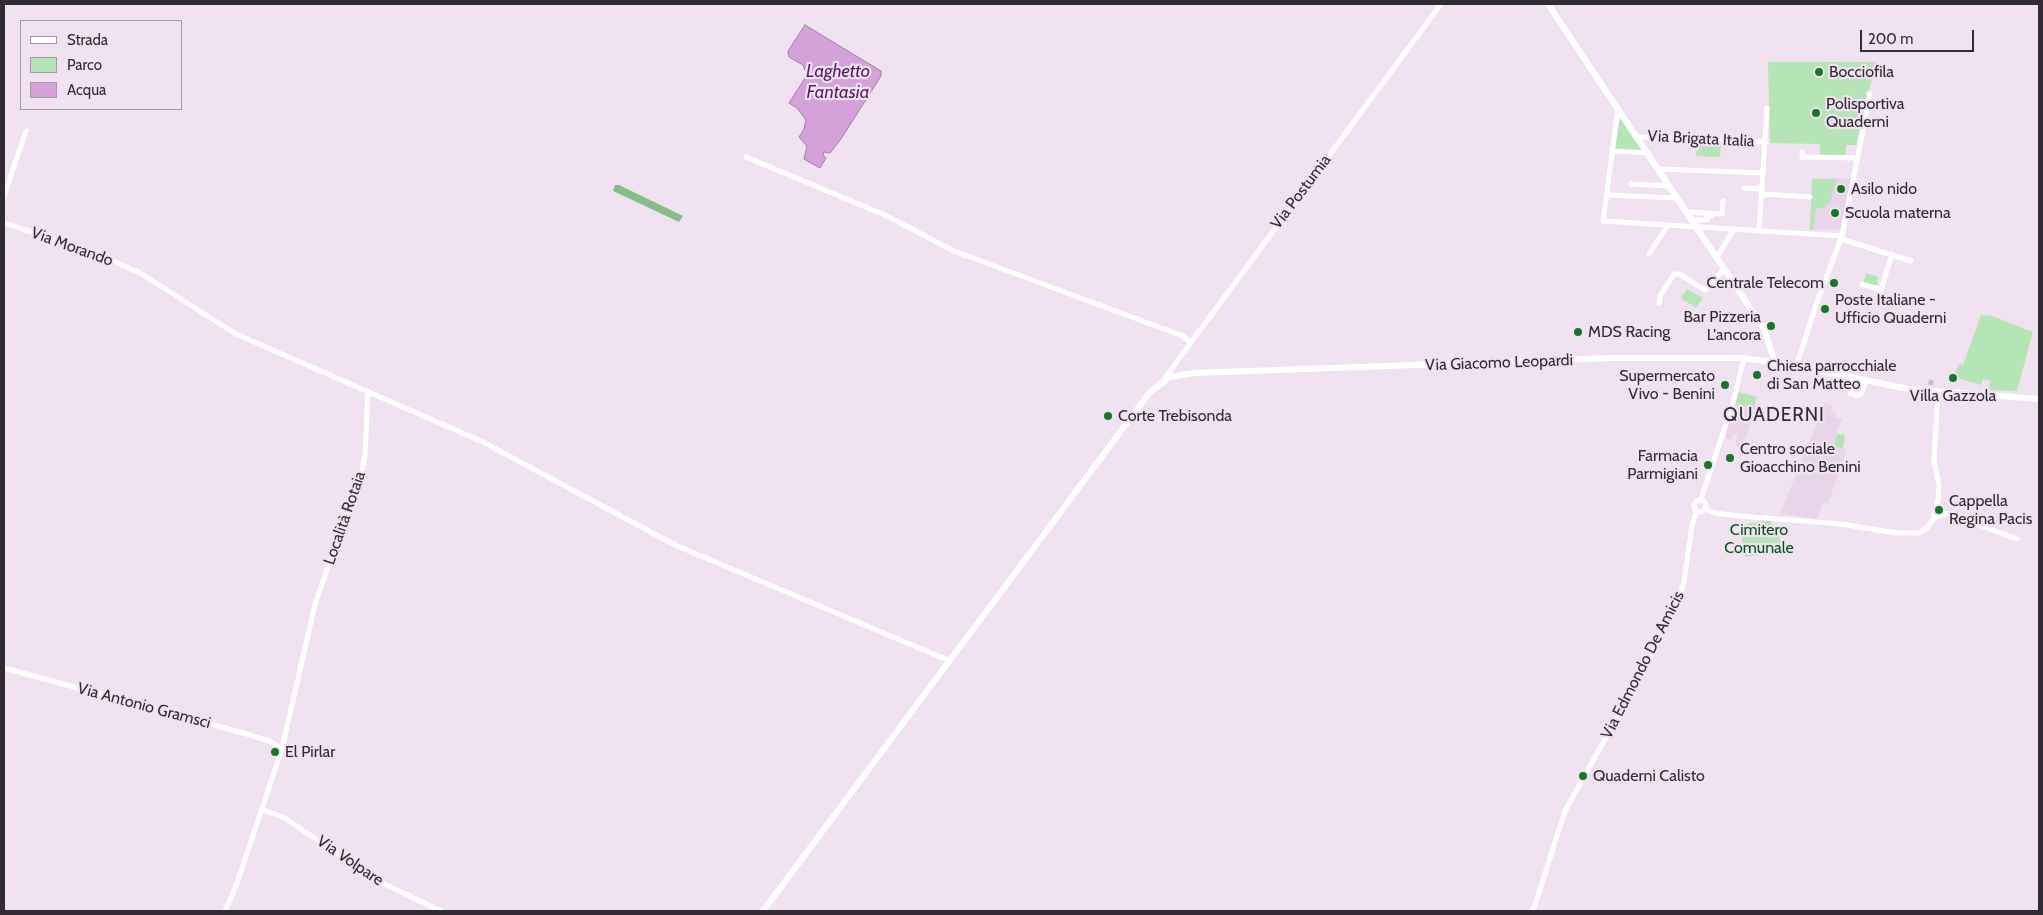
<!DOCTYPE html>
<meta charset="utf-8">
<style>
body{margin:0}
#map{position:relative;width:2043px;height:915px;overflow:hidden;background:#f0e2f1;font-family:Cabin,sans-serif}
canvas{display:block}
.frame{position:absolute;inset:0;border:5px solid #312c32;pointer-events:none}
.legend{position:absolute;left:20px;top:20px;width:162px;height:90px;box-sizing:border-box;background:#f0e2f1;border:1px solid #a499a5;margin:0;padding:6px 9px;list-style:none;font-size:15px;color:#312c32}
.legend li{display:flex;align-items:center;gap:10px;height:25px}
.legend b{width:25px;border:1px solid #a499a5}
.scale{position:absolute;left:1860px;top:30px;width:114px;height:22px;box-sizing:border-box;border:2px solid #312c32;border-top:0;padding-left:6px;font-size:15px;line-height:18px;white-space:nowrap;color:#312c32;-webkit-text-stroke:4px #f0e2f1;paint-order:stroke}
</style>
<div id="map">
<canvas width="2043" height="915"></canvas>
<div class="frame"></div>
<ul class="legend">
<li><b style="height:6px;background:#fff"></b>Strada</li>
<li><b style="height:14px;background:#b5e5b6"></b>Parco</li>
<li><b style="height:14px;background:#d5a1d9"></b>Acqua</li>
</ul>
<div class="scale">200 m</div>
</div>
<script>
const ctx = document.querySelector('canvas').getContext('2d');
ctx.lineJoin = 'round';
function fillPath(path, color) {
  ctx.fillStyle = color;
  ctx.fill(path, 'evenodd');
}
function toPath(rows) {
  const path = new Path2D();
  for (const r of rows) {
    if (r.length === 3) {
      path.moveTo(r[0] + r[2], r[1]);
      path.arc(r[0], r[1], r[2], 0, 2 * Math.PI);
      continue;
    }
    path.moveTo(r[0], r[1]);
    for (let i = 2; i < r.length; i += 2) path.lineTo(r[i], r[i + 1]);
  }
  return path;
}
function trace(path, color, width, dash) {
  ctx.strokeStyle = color;
  ctx.lineWidth = width;
  ctx.lineCap = dash ? 'butt' : 'round';
  ctx.setLineDash(dash || []);
  ctx.stroke(path);
}
function label(font, color, halo, rows, align = 'center') {
  ctx.font = font + ' Cabin,sans-serif';
  ctx.lineWidth = 4.5;
  ctx.setLineDash([]);
  ctx.textBaseline = 'middle';
  ctx.strokeStyle = halo;
  ctx.fillStyle = color;
  for (const [text, x, y, turn = 0] of rows) {
    ctx.save();
    ctx.translate(x, y);
    ctx.rotate((+turn || 0) * Math.PI / 180);
    ctx.textAlign = isNaN(turn) ? turn : align;
    if (halo) ctx.strokeText(text, 0, 0);
    ctx.fillText(text, 0, 0);
    ctx.restore();
  }
}
fillPath(toPath([
 [1851,178,1840,229,1810,230,1812,179],
 [1735,403,1755,410,1742,448,1735,446,1738,435,1733,434,1731,440,1726,439,1727,436,1725,435],
 [1825,403,1832,406,1831,411,1836,412,1834,418,1842,418,1832,446,1846,451,1828,503,1823,502,1817,519,1780,514]
]), '#e8d5ea');
fillPath(toPath([
 [1768,62,1877,62,1869,90,1865,92,1867,96,1856,145,1846,145,1846,155,1820,155,1820,144,1770,143],
 [1620,118,1643,152,1614,149],
 [1696,144,1721,145,1720,157,1696,156,1696,151,1699,151],
 [1812,179,1836,179,1830,203,1827,203,1825,208,1816,208,1813,229,1810,229],
 [1866,273,1878,277,1876,288,1863,284],
 [1687,289,1703,298,1696,308,1681,298],
 [1981,315,1992,316,2033,332,2017,391,1988,390,1991,381,1983,379,1981,385,1954,377,1959,364,1963,365],
 [1739,392,1757,397,1754,409,1735,403],
 [1837,434,1845,435,1843,449,1833,446],
 [1771,520,1772,529,1778,528,1782,552,1745,557,1740,525]
]), '#b5e5b6');
fillPath(toPath([
 [615,185,619,185,683,216,679,222,613,191]
]), '#86bd88');
const water = toPath([
 [805,25,881,71,881,76,841,139,830,153,824,152,823,155,826,158,820,168,804,159,807,146,799,137,804,129,806,120,797,108,789,103,807,75,803,65,789,57,788,51,805,25]
]);
fillPath(water, '#d5a1d9');
trace(water, '#a47ea7', 1);
trace(toPath([
 [1930,385,1932,379]
]), '#cabecb', 5, [5, 2.5]);
trace(toPath([
 [1618,109,1603,221,1842,236],
 [1637,137,1766,142],
 [1613,151,1648,153],
 [1802,152,1802,157,1857,158],
 [746,157,887,216,954,251,1183,336,1190,342],
 [1658,169,1763,173],
 [1631,184,1669,186],
 [1744,188,1762,189],
 [1762,194,1810,197],
 [1607,195,1677,198],
 [4,196,26,131],
 [1687,212,1722,214,1723,201],
 [1692,220,1707,220,1707,216,1711,216],
 [4,223,95,253,140,273,236,334,483,442,675,545,950,661],
 [1759,231,1767,108],
 [1841,239,1911,261],
 [1649,254,1668,225],
 [1717,257,1734,229],
 [1862,284,1881,290,1892,254],
 [1659,303,1660,296,1674,274,1679,274,1705,290,1724,269],
 [1796,367,1817,302,1842,236,1870,94],
 [1164,379,1441,4],
 [1852,379,1850,393,1857,396,1862,393,1865,382],
 [1701,499,1733,403,1744,358],
 [1700,506,6],
 [1705,509,1715,513,1739,516,1841,524,1896,533,1919,533,1928,527,1933,519,1938,500,1939,485,1934,460,1938,392],
 [1933,519,1946,513,2017,539],
 [4,668,240,732,269,741,282,749],
 [261,809,285,818,374,879,441,911],
 [225,911,236,886,282,749,315,604,361,474,365,456,368,391],
 [1533,911,1565,811,1650,658,1679,598,1684,582,1692,525,1697,511]
]), '#fff', 5);
trace(toPath([
 [1548,4,1764,329,1775,362],
 [763,911,1150,392,1170,377,1194,373,1610,358,1741,358,1775,362,1909,389,2039,399]
]), '#fff', 6);
for (const [x, y, r, color] of [
 [1819,72,5,"#167727"],
 [1816,113,5,"#167727"],
 [1841,189,5,"#167727"],
 [1835,213,5,"#167727"],
 [1834,283,5,"#167727"],
 [1825,309,5,"#167727"],
 [1771,326,5,"#167727"],
 [1578,332,5,"#167727"],
 [1757,375,5,"#167727"],
 [1953,378,5,"#167727"],
 [1725,385,5,"#167727"],
 [1108,416,5,"#167727"],
 [1730,458,5,"#167727"],
 [1708,465,5,"#167727"],
 [1939,510,5,"#167727"],
 [275,752,5,"#167727"],
 [1583,776,5,"#167727"]
]) {
  const dot = new Path2D();
  dot.arc(x, y, r, 0, 2 * Math.PI);
  ctx.fillStyle = color;
  ctx.fill(dot);
  trace(dot, '#f0e2f1', 2);
}
label('16px', '#312c32', '#f0e2f1', [
 ["Bocciofila",1829,72],
 ["Polisportiva",1826,104],
 ["Quaderni",1826,122],
 ["Asilo nido",1851,189],
 ["Scuola materna",1845,213],
 ["Centrale Telecom",1824,283,"right"],
 ["Poste Italiane -",1835,300],
 ["Ufficio Quaderni",1835,318],
 ["Bar Pizzeria",1761,317,"right"],
 ["L'ancora",1761,335,"right"],
 ["MDS Racing",1588,332],
 ["Chiesa parrocchiale",1767,366],
 ["di San Matteo",1767,384],
 ["Supermercato",1715,376,"right"],
 ["Vivo - Benini",1715,394,"right"],
 ["Villa Gazzola",1953,396,"center"],
 ["Corte Trebisonda",1118,416],
 ["Centro sociale",1740,449],
 ["Gioacchino Benini",1740,467],
 ["Farmacia",1698,456,"right"],
 ["Parmigiani",1698,474,"right"],
 ["Cappella",1949,501],
 ["Regina Pacis",1949,519],
 ["El Pirlar",285,752],
 ["Quaderni Calisto",1593,776]
], 'left');
label('16px', '#312c32', '#f0e2f1', [
 ["Via Brigata Italia",1701,139,3],
 ["Via Postumia",1301,192,-53],
 ["Via Morando",72,247,20],
 ["Via Giacomo Leopardi",1499,363,-2],
 ["Località Rotaia",345,518,-71],
 ["Via Edmondo De Amicis",1643,665,-63],
 ["Via Antonio Gramsci",144,706,15],
 ["Via Volpare",350,861,34]
]);
label('16px', '#005915', '#f0e2f1', [
 ["Cimitero",1759,530],
 ["Comunale",1759,548]
]);
label('italic 18px', '#591c5f', '#f0e2f1', [
 ["Laghetto",838,72],
 ["Fantasia",838,93]
]);
ctx.letterSpacing = '1px';
label('19px', '#312c32', '#f0e2f1', [
 ["QUADERNI",1774,415]
]);
ctx.letterSpacing = '0px';
</script>
